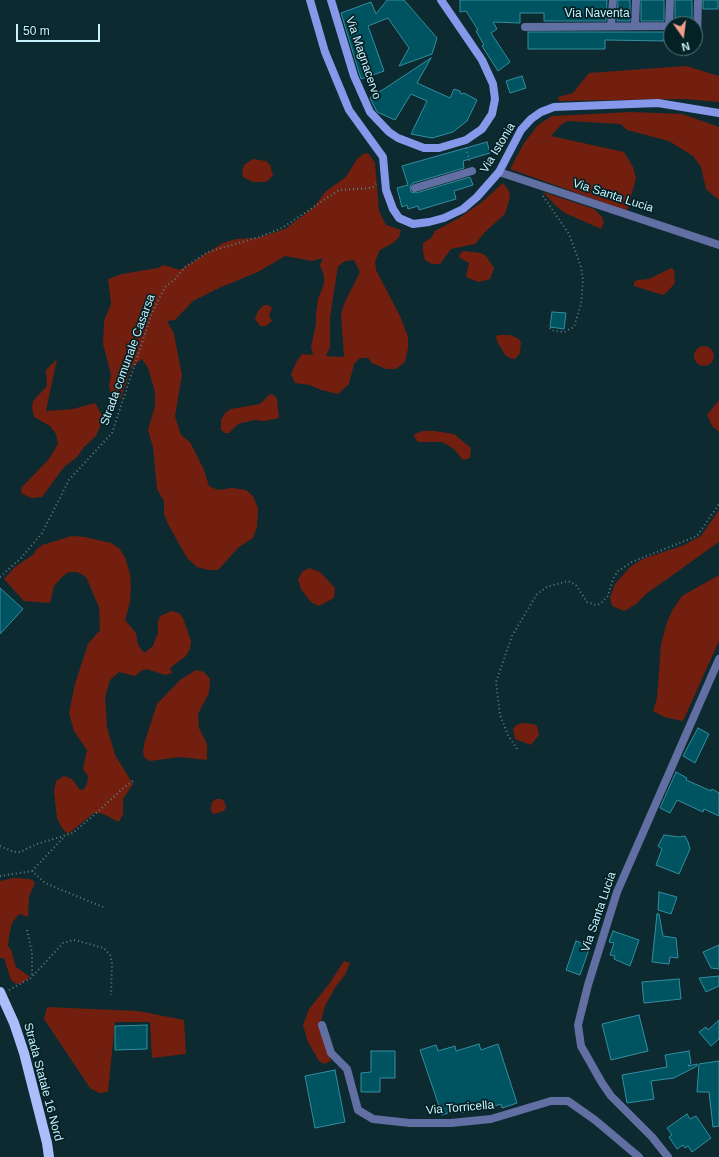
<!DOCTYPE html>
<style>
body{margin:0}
#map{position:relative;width:719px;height:1157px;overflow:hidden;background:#0d2a30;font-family:Helvetica,sans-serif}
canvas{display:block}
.north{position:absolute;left:663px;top:16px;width:40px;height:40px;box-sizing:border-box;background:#042126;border:1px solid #52757b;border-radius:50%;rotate:166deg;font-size:11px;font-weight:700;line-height:16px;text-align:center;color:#c8f2fb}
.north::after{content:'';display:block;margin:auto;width:14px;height:18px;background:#f49d8b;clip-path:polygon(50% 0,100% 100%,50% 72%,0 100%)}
.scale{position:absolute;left:16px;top:24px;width:84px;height:18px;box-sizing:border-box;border:2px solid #c8f2fb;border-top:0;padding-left:5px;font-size:12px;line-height:14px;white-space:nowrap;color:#c8f2fb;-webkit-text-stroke:3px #042126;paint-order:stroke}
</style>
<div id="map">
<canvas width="719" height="1157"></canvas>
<div class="north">N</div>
<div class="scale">50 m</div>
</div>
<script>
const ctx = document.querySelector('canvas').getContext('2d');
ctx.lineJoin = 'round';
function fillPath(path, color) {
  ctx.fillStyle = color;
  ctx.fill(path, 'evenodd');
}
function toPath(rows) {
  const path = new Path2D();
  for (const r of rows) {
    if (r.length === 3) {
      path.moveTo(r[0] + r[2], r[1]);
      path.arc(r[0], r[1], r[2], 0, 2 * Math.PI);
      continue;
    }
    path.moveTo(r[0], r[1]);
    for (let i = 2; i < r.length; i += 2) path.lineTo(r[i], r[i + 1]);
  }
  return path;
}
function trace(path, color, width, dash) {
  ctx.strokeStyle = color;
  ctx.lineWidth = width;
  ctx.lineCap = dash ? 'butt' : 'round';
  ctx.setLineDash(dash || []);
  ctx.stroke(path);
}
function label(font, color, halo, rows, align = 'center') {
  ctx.font = font + ' Helvetica,sans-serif';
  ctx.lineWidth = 3.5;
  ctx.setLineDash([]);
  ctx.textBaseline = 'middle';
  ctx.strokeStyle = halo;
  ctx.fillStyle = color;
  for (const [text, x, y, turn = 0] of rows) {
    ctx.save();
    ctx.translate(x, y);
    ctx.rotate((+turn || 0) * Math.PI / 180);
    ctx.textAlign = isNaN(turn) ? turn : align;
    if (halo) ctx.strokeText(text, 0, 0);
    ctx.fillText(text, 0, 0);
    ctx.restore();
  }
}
fillPath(toPath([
 [686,66,719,76,719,102,685,99,559,101,558,97,573,93,589,73],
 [631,112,682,114,719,127,719,200,706,189,701,167,693,156,669,141,627,130,621,124,567,121,561,125,551,136,624,152,633,167,636,178,627,211,510,169,524,143,538,125,552,116],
 [368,153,375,163,379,211,386,225,401,230,399,237,393,243,380,250,375,261,376,270,400,316,408,337,408,348,405,362,396,369,386,369,372,363,368,358,360,358,354,364,349,384,338,394,321,390,310,385,295,383,291,374,297,361,302,354,313,355,311,347,316,324,316,314,318,299,324,284,324,276,320,265,323,258,312,261,285,256,258,272,219,288,193,301,175,320,167,321,174,334,182,375,175,416,181,435,190,442,204,470,209,486,218,490,232,488,246,490,253,496,258,508,257,527,253,538,239,547,218,570,208,570,197,567,187,558,168,524,164,514,164,501,157,489,153,447,148,430,155,406,155,392,148,368,142,359,131,368,121,398,113,403,109,386,111,374,103,344,104,321,111,304,108,279,122,274,158,268,164,265,180,270,223,243,236,239,257,238,285,229,314,207,326,191,346,177,357,159,363,154],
 [354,260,360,272,344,304,341,314,344,357,326,356,330,347,330,318,338,266,345,261],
 [253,159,266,161,270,165,273,175,269,180,265,182,253,182,243,177,242,173,244,165],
 [503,183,509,191,510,197,505,214,486,231,475,244,451,249,440,264,432,264,425,260,423,252,423,243,431,238,435,231,459,218,482,202],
 [543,192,594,209,602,217,604,222,601,229,565,213,556,206],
 [463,251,481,253,486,256,494,268,490,279,479,282,468,278,466,276,469,263,460,258,459,255],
 [671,268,674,270,675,283,668,291,663,295,634,286,634,282,637,280,649,279],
 [264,305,268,305,272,308,269,316,272,321,266,326,260,326,255,319,258,311],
 [499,335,510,335,519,339,521,343,520,353,515,359,510,358,505,355,497,341,496,336],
 [704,356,10],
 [57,359,46,411,73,409,95,403,102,415,101,424,96,436,84,447,77,457,64,467,42,497,32,498,22,494,21,488,49,459,58,444,56,434,50,426,34,417,32,408,33,401,47,386,46,370],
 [270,394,274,395,277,399,279,418,264,421,254,420,238,424,229,433,225,433,221,430,221,420,225,413,231,409,260,404],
 [719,400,719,432,712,426,707,415],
 [423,431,434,431,454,434,471,448,470,458,463,460,454,449,442,442,418,442,414,437,415,434],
 [719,510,719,542,646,594,635,605,624,611,612,606,610,598,615,584,631,566,645,558,682,546,701,536],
 [72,536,85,537,111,543,119,548,125,557,130,574,131,587,130,602,125,620,136,633,138,645,144,653,153,646,158,633,158,622,160,616,172,611,179,613,183,618,191,641,190,649,186,656,170,668,172,673,165,675,147,669,141,671,135,676,119,672,110,680,105,697,107,727,115,755,133,784,123,799,123,814,119,822,101,813,94,813,68,834,62,828,57,818,54,792,56,781,64,776,72,779,80,790,84,789,87,784,88,776,83,769,87,750,74,731,69,713,75,684,88,644,100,630,99,607,86,577,77,572,69,572,62,577,54,586,50,603,24,601,4,579,15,567,34,554,36,550,42,545],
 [309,568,320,572,335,588,334,598,319,606,311,602,301,589,298,579,302,572],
 [719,575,719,641,683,721,664,717,653,711,657,698,661,644,667,622,673,609,682,596],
 [196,670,204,672,210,679,209,693,198,714,199,728,207,744,207,760,180,757,150,761,144,757,143,751,145,741,157,704,180,680],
 [521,723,533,724,537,726,539,735,531,745,515,739,513,730,515,726],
 [216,799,221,799,224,801,226,807,224,811,214,814,212,813,211,808,212,802],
 [14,878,30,879,35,882,29,897,28,917,19,914,12,923,9,936,8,946,11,950,16,967,29,976,29,978,22,983,16,984,11,980,4,958,0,958,0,881],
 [344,961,350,963,345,975,336,986,325,1006,321,1021,328,1053,331,1061,324,1064,319,1061,308,1042,303,1025,309,1009,329,984],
 [47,1007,138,1011,184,1020,186,1054,152,1058,150,1022,115,1022,108,1092,99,1093,90,1088,44,1019]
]), '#721f10');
const building = toPath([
 [387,0,404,0,437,38,432,54,399,66,409,48,388,18,368,26,384,71,361,79,341,13,371,2,376,14,387,0],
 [460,0,607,0,606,21,544,21,544,13,520,13,520,23,493,22,497,29,491,33,510,62,498,71,482,46,484,45,476,31,478,30,466,11,460,12,460,0],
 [618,0,630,0,630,21,617,21,618,0],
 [641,0,664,0,664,21,641,21,641,0],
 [675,0,692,0,692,24,675,24,675,0],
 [703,0,718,0,718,9,703,9,703,0],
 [528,32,667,32,667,41,605,40,605,49,528,49,528,32],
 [431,58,417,83,450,98,454,89,460,91,461,94,464,93,477,100,467,121,453,132,432,138,411,134,427,101,411,94,395,120,377,112,370,98,374,93,381,91,431,58],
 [522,76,526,88,510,93,506,81,522,76],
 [487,142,490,153,463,161,464,168,413,183,410,186,411,192,416,193,470,177,473,185,454,191,456,199,419,210,418,206,408,209,407,205,402,207,397,188,408,185,402,166,487,142],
 [552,312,566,313,564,329,550,327,552,312],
 [0,588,23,609,0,634,0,588],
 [698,728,709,734,695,763,683,756,698,728],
 [676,772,687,778,686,780,711,791,712,789,719,793,719,816,704,809,703,812,677,800,670,813,660,808,676,772],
 [664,835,679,837,685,836,688,842,690,849,679,874,656,865,662,849,658,846,664,835],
 [659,892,677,897,671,914,658,910,659,892],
 [657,914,659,914,663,936,676,938,678,958,670,957,669,964,652,962,657,914],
 [613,931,639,940,630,966,614,959,615,956,610,955,614,943,609,942,613,931],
 [576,941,590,946,580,975,566,970,576,941],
 [719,945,719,969,711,968,703,952,719,945],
 [719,976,719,986,706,992,699,978,719,976],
 [679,979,681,999,644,1003,642,982,679,979],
 [639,1015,648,1051,611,1060,602,1024,639,1015],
 [719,1020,719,1039,711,1046,699,1032,706,1027,708,1030,719,1020],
 [147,1025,147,1049,115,1050,115,1026,147,1025],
 [479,1044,481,1050,498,1044,517,1103,502,1108,501,1104,483,1110,481,1106,461,1113,460,1109,442,1115,420,1050,436,1045,438,1051,455,1046,456,1051,479,1044],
 [371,1051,395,1051,395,1078,380,1078,380,1092,361,1092,361,1073,371,1072,371,1051],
 [689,1051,691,1063,688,1066,697,1064,697,1066,674,1078,651,1081,654,1099,627,1103,622,1075,667,1067,665,1055,689,1051],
 [719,1061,719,1126,713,1127,709,1092,697,1092,699,1064,719,1061],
 [335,1070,345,1122,315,1128,305,1076,335,1070],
 [687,1114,690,1119,696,1116,711,1138,692,1152,688,1146,685,1148,683,1145,677,1149,669,1137,672,1135,667,1128,687,1114]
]);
fillPath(building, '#005360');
trace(building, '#328fa1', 1);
trace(toPath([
 [466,148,470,163],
 [543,196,569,234,581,267,583,280,581,304,574,327,564,332,554,331,547,326],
 [0,577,21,558,42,533,69,480,112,433,152,313,165,287,175,279,185,267,208,252,259,237,282,228,339,190,372,188,376,184],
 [517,749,508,735,500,715,496,682,512,636,537,594,547,587,568,581,576,585,587,602,596,605,600,604,608,596,613,579,618,571,632,562,697,536,719,504],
 [0,846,14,852,20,852,37,844,73,833,102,808,122,789,133,781],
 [32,871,64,837],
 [0,876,32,871,45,883,103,907],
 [27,930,32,953,32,976],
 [9,990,31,978,63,943,74,940,104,948,110,955,112,962,111,995]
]), '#5c7e86', 2, [1, 3]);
trace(toPath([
 [611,26,613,0],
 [635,26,636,0],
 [525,27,669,26,670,0],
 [697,43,698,0],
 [499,172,719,245],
 [415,188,472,171],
 [322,1025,331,1053,347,1069,358,1110,373,1119,410,1123,451,1123,491,1119,551,1101,568,1101,595,1120,639,1157],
 [668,1157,652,1137,611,1096,602,1083,581,1046,578,1025,588,985,617,892,719,659]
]), '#626fa2', 8);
trace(toPath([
 [310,0,325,52,349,110,383,157,386,190,393,209,399,218,413,224,429,222,444,218,463,209,477,197,499,172,521,130,531,119,541,112,554,107,658,103,719,113],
 [331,0,354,76,370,112,389,132,398,138,424,148,439,148,466,140,482,129,492,114,495,99,493,84,482,60,441,0]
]), '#8598ea', 8);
trace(toPath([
 [0,992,14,1023,24,1053,47,1143,49,1157]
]), '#acbdfc', 10);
label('12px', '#c8f2fb', '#042126', [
 ["Via Naventa",597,14],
 ["Via Magnacervo",363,58,71],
 ["Via Istonia",498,148,-59],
 ["Via Santa Lucia",613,196,18],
 ["Strada comunale Casarsa",128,360,-70],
 ["Via Santa Lucia",599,912,-71],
 ["Strada Statale 16 Nord",43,1082,75],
 ["Via Torricella",460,1108,-5]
]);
</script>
